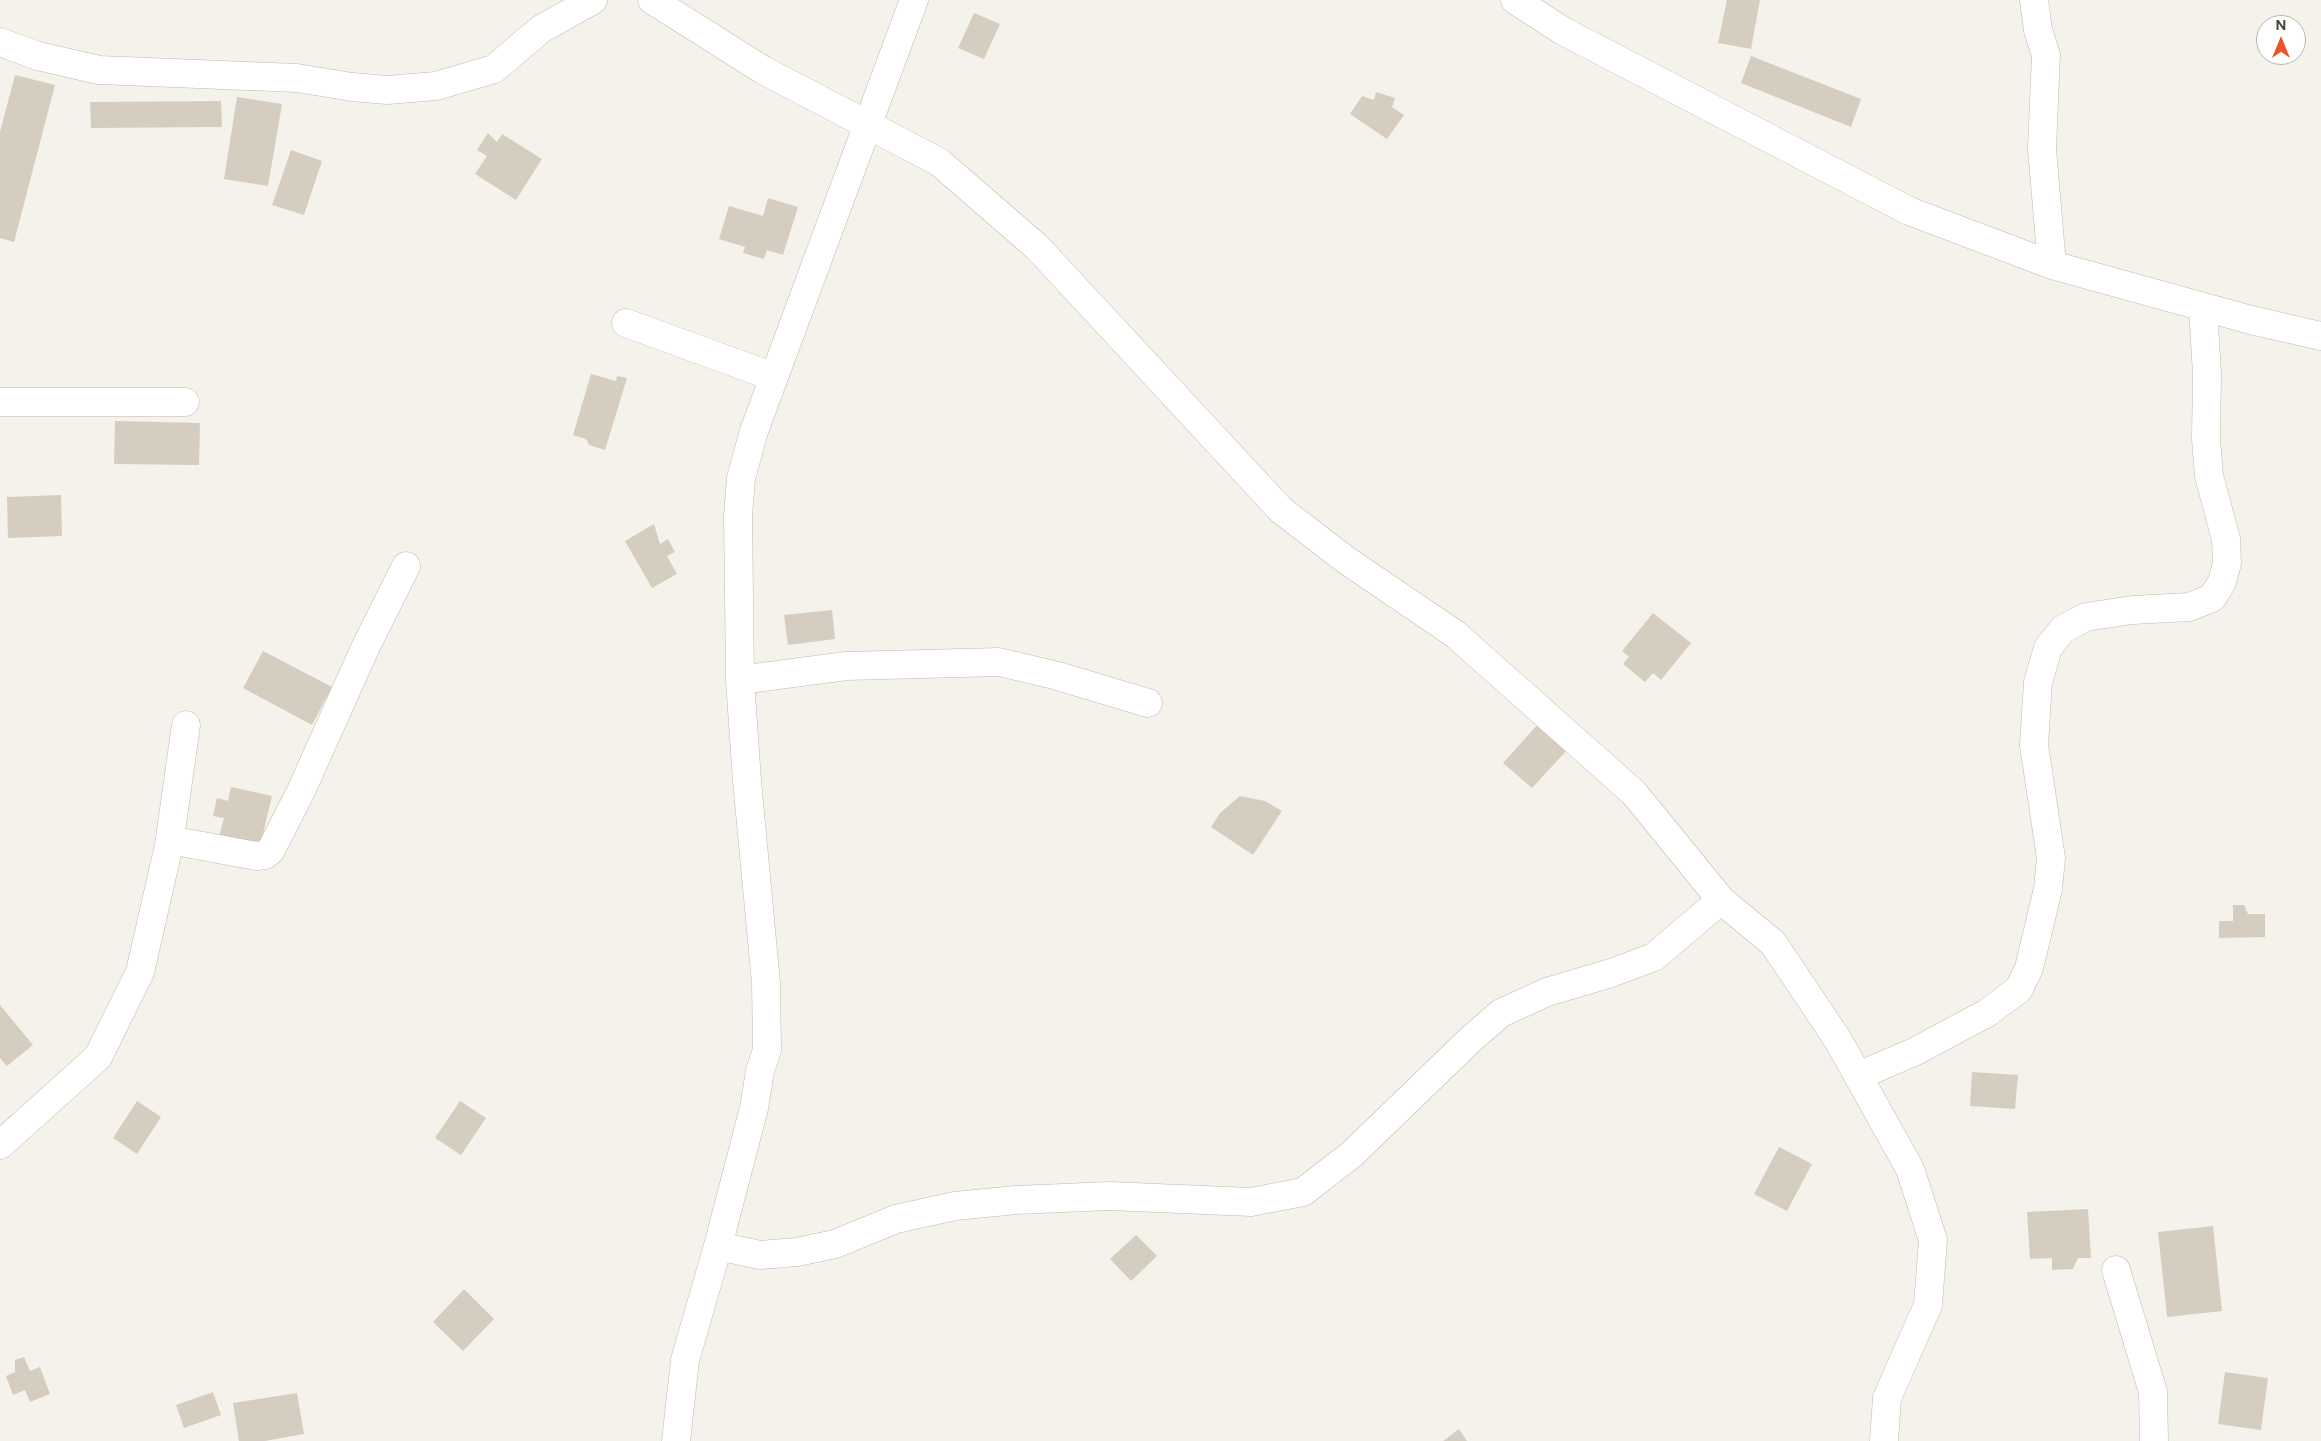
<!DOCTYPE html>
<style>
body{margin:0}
#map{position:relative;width:2321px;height:1441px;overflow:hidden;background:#f4f2eb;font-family:Figtree,sans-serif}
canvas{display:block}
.north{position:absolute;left:2256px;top:15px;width:50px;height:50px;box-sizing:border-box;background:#fff;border:1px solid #b6b4b0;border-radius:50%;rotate:0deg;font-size:14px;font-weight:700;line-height:20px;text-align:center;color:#484339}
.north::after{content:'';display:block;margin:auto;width:18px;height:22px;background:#ed5328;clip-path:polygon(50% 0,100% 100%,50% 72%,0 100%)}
</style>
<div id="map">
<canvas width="2321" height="1441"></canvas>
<div class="north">N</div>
</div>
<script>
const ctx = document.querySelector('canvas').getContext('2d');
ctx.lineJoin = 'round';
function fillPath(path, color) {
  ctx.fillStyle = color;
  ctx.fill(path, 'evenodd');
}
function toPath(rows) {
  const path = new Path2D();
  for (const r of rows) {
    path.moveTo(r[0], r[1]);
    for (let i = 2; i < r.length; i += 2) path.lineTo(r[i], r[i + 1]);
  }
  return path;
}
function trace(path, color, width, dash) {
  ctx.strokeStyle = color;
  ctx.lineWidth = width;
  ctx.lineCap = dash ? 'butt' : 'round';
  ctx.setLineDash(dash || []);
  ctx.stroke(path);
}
fillPath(toPath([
 [1727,0,1760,0,1751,49,1718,43],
 [974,13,1000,24,984,59,958,48],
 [1751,56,1861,99,1851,127,1741,83],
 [15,75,55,85,14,242,0,238,0,132],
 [1376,92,1395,98,1392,107,1404,115,1387,139,1350,114,1362,96,1374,100],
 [237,97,282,104,268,186,224,179],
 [221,101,222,127,91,128,90,102],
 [488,133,497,142,502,134,542,159,516,200,475,174,487,156,477,150],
 [291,150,322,161,304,215,272,205],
 [768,198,798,207,783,255,767,250,764,259,743,253,745,247,719,239,729,206,763,216],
 [591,374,616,381,617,376,627,378,605,450,589,445,586,439,573,435],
 [115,421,200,423,199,465,114,464],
 [61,495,62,536,8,538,7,497],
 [654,524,660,544,668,539,675,552,667,556,677,574,652,588,625,541],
 [832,610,835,639,788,645,784,615],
 [1653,613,1691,643,1661,680,1653,673,1645,682,1623,664,1629,657,1622,651],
 [263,651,332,687,312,725,243,688],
 [1540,722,1569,748,1532,788,1503,763],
 [231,787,272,796,260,846,219,837,224,818,213,816,217,798,228,801],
 [1240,796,1265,801,1282,811,1253,855,1211,827,1220,813],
 [2233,905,2244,905,2248,914,2265,914,2265,937,2219,938,2219,921,2233,921],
 [0,1005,33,1045,7,1066,0,1058],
 [1972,1072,2018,1075,2015,1109,1970,1106],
 [137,1101,161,1117,137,1154,113,1138],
 [460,1101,486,1118,461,1155,435,1138],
 [1779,1147,1812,1164,1787,1211,1754,1194],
 [2088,1209,2091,1258,2078,1258,2073,1269,2052,1270,2052,1258,2030,1259,2027,1212],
 [2213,1226,2222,1311,2167,1317,2158,1232],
 [1136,1235,1157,1256,1131,1281,1110,1259],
 [464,1289,494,1319,463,1351,433,1322],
 [24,1357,30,1371,40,1367,50,1394,30,1402,25,1390,13,1395,6,1376,15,1372,15,1360],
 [2225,1372,2268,1378,2261,1430,2218,1424],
 [213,1392,221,1415,184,1428,176,1405],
 [297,1393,304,1434,265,1441,239,1441,233,1403],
 [1459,1429,1467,1441,1443,1441]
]), '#d5cec0');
const minor = toPath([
 [652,0,763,70,939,162,1037,247,1281,510,1346,560,1455,634,1634,793,1721,900,1773,943,1838,1040,1910,1169,1933,1240,1928,1305,1887,1398,1884,1441],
 [1515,0,1563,31,1909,211,2052,265,2251,320,2321,336],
 [2034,0,2038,30,2046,55,2042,149,2052,265],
 [0,42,38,56,99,70,297,78,352,87,387,90,436,86,494,69,541,29,593,0],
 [626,323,774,377],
 [0,402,185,402],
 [740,680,846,666,999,662,1058,676,1148,703],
 [170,840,256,856,265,855,271,850,301,791,366,646,406,566],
 [1858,1076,1914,1052,1987,1013,2019,989,2029,968,2048,889,2051,858,2034,745,2038,682,2048,648,2063,629,2086,617,2132,610,2189,607,2212,598,2222,582,2227,563,2226,539,2209,476,2206,439,2207,374,2203,307],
 [0,1145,98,1057,140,972,169,845,186,725],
 [718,1246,760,1255,797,1252,835,1244,896,1219,955,1206,1016,1200,1110,1196,1251,1202,1303,1192,1352,1154,1471,1039,1501,1013,1547,992,1611,973,1654,957,1721,900],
 [2116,1270,2153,1392,2154,1441],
 [676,1441,685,1360,718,1246,754,1108,760,1071,767,1050,766,983,747,781,740,680,738,516,741,478,754,431,914,0]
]);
trace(minor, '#bfbaad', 29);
trace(minor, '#fff', 28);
</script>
